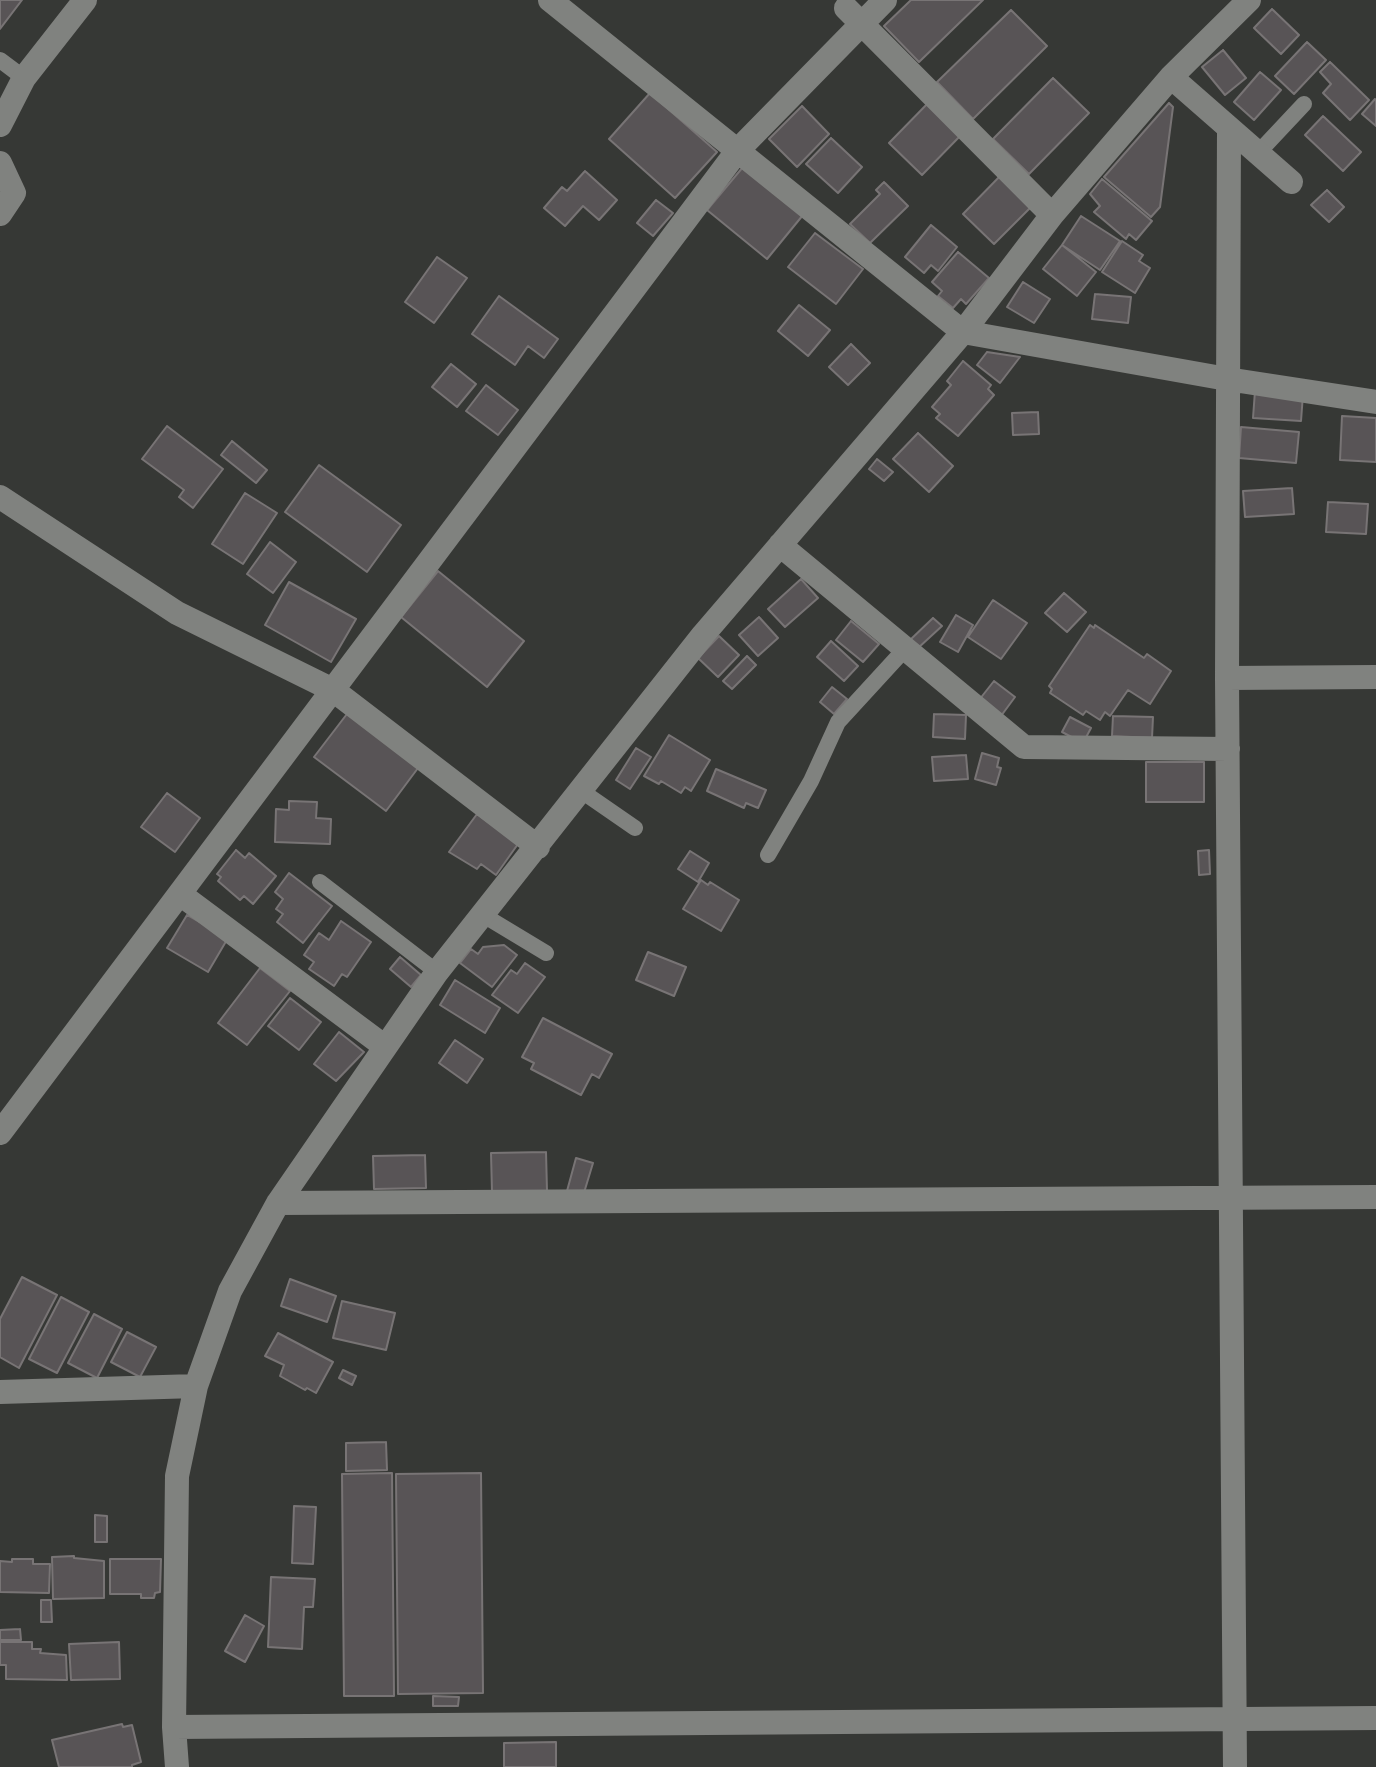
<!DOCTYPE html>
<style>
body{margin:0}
canvas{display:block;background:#363835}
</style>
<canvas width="1376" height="1767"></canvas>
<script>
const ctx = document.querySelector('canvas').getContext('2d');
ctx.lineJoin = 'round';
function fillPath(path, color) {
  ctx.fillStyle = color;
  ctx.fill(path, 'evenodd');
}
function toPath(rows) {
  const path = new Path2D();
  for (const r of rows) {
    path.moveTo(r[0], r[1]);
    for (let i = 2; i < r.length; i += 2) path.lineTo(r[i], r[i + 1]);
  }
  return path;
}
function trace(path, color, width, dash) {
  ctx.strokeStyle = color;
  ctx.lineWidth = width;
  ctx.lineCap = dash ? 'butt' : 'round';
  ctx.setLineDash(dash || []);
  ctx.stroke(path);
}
const building = toPath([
 [0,0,22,0,0,29,0,0],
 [911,0,983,0,919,62,884,26,911,0],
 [1272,9,1299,35,1281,54,1254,28,1272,9],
 [1011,10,1047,46,973,119,937,82,1011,10],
 [1307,42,1326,60,1294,94,1275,76,1307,42],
 [1223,50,1246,78,1225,95,1202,67,1223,50],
 [1330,62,1369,100,1350,120,1323,93,1331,84,1320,72,1330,62],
 [1260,72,1281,90,1254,120,1234,102,1260,72],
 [1053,78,1089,113,1029,174,993,139,1053,78],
 [650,93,717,152,675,198,609,139,650,93],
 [1375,99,1376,101,1376,126,1362,114,1375,99],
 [931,100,964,132,922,175,889,143,931,100],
 [1169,103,1173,107,1160,207,1151,217,1104,177,1169,103],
 [802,106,829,134,797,167,769,139,802,106],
 [1323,116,1361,152,1343,171,1305,135,1323,116],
 [831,138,862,167,838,193,806,164,831,138],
 [743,167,803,215,767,259,707,210,743,167],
 [585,171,617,200,599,220,583,206,565,226,544,208,562,187,567,191,585,171],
 [1004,172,1035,203,994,244,963,214,1004,172],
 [1102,179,1152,221,1136,240,1129,234,1126,239,1094,212,1100,206,1090,194,1102,179],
 [884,182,908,206,870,243,850,224,880,194,876,190,884,182],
 [1327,190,1344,207,1329,222,1311,205,1327,190],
 [656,200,673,213,653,236,637,223,656,200],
 [1081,216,1120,241,1100,270,1062,245,1081,216],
 [931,225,957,247,938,271,931,265,924,273,905,257,931,225],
 [815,233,863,269,836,304,788,267,815,233],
 [1122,241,1143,255,1139,261,1150,268,1135,293,1102,272,1122,241],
 [1062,245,1096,272,1077,296,1043,269,1062,245],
 [958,252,989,278,966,304,961,299,953,308,938,296,942,291,932,282,958,252],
 [437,257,467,278,434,323,405,302,437,257],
 [1023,282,1050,299,1034,323,1007,307,1023,282],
 [1095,294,1131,297,1128,323,1092,319,1095,294],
 [499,296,558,339,544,358,528,346,515,365,472,334,499,296],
 [799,305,830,330,808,356,778,331,799,305],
 [851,344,870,363,848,385,829,367,851,344],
 [987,352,1020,357,1000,383,977,365,987,352],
 [963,361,991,385,988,389,994,395,958,436,936,418,940,414,932,407,951,385,947,381,963,361],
 [451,364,476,384,457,407,432,387,451,364],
 [486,385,518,410,498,435,466,411,486,385],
 [1255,391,1303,394,1301,421,1253,418,1255,391],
 [1038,412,1039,434,1013,435,1012,413,1038,412],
 [1342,416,1376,418,1376,462,1340,460,1342,416],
 [167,426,223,469,193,508,179,497,184,490,142,459,167,426],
 [1241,427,1299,432,1296,463,1239,458,1241,427],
 [918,433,953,466,929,492,893,459,918,433],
 [232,441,267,470,256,483,221,455,232,441],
 [877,459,893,472,884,481,869,469,877,459],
 [319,465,401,525,367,572,285,512,319,465],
 [1292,488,1294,514,1245,517,1243,491,1292,488],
 [245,493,277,513,243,564,212,544,245,493],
 [1328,502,1368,504,1366,534,1326,532,1328,502],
 [270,542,296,562,273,593,247,574,270,542],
 [438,571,524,641,487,687,401,617,438,571],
 [801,579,818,598,785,627,768,609,801,579],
 [289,582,356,619,331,662,265,625,289,582],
 [1064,593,1086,612,1067,632,1045,613,1064,593],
 [993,600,1027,623,1001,659,968,637,993,600],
 [956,615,973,625,958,652,940,642,956,615],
 [759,617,778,638,758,656,739,635,759,617],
 [933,618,942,626,917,649,909,641,933,618],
 [851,621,879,644,863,662,836,640,851,621],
 [1090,625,1094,628,1095,625,1144,658,1147,654,1171,671,1150,704,1128,690,1110,716,1105,712,1100,720,1086,711,1083,715,1050,693,1052,689,1049,686,1090,625],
 [719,636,739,655,718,677,698,658,719,636],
 [831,641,858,666,844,681,817,657,831,641],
 [747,656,756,665,732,689,723,681,747,656],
 [994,681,1015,697,1001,716,979,700,994,681],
 [832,687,847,699,834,714,820,702,832,687],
 [350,710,421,764,386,811,314,757,350,710],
 [934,714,966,715,965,739,933,737,934,714],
 [1113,716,1153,717,1152,738,1112,736,1113,716],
 [1070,717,1091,728,1083,743,1062,732,1070,717],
 [669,735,710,760,691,791,685,787,681,793,661,781,659,784,644,776,669,735],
 [636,748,651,757,630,789,616,780,636,748],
 [982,753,999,758,997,767,1001,768,996,785,975,779,982,753],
 [966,755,968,779,934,781,932,757,966,755],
 [1146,762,1204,762,1204,802,1146,802,1146,762],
 [716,769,766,790,758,808,746,803,744,808,707,791,716,769],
 [167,793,200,818,175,852,141,827,167,793],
 [289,801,317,802,316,818,331,819,330,844,275,842,276,809,289,810,289,801],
 [477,814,518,844,496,875,481,864,477,869,449,852,477,814],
 [236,850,245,858,249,853,276,876,253,904,244,896,240,900,218,881,221,877,217,874,236,850],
 [1209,850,1210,874,1199,875,1198,851,1209,850],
 [690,851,709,863,698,882,678,869,690,851],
 [289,873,332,906,303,943,277,922,283,914,276,909,283,899,275,892,289,873],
 [701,880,708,885,710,882,739,900,721,931,683,909,701,880],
 [187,915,228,938,208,972,167,948,187,915],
 [341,921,371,942,347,977,342,974,334,986,309,969,314,962,304,955,319,933,329,940,341,921],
 [504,945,517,955,492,987,460,963,471,949,478,954,483,947,504,945],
 [648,952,686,967,674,996,636,980,648,952],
 [400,957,421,975,411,987,390,969,400,957],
 [525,963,545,977,518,1013,492,995,511,970,517,974,525,963],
 [260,968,290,991,247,1045,218,1023,260,968],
 [455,980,500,1008,485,1033,440,1005,455,980],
 [290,998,321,1022,299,1050,268,1026,290,998],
 [543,1018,612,1054,599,1078,592,1074,581,1095,531,1069,534,1063,522,1057,543,1018],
 [339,1032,364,1052,336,1081,314,1064,339,1032],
 [455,1040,483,1059,467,1083,439,1063,455,1040],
 [546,1152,547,1191,492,1192,491,1153,546,1152],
 [425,1155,426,1188,374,1189,373,1156,425,1155],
 [576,1158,593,1163,583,1196,567,1191,576,1158],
 [22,1277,57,1295,19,1368,0,1357,0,1319,22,1277],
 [290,1279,336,1296,327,1322,281,1306,290,1279],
 [61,1297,89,1312,57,1373,29,1359,61,1297],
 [342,1301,395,1313,386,1350,333,1338,342,1301],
 [94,1314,122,1329,97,1378,68,1363,94,1314],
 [127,1332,156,1347,140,1377,111,1362,127,1332],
 [278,1333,333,1362,316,1393,307,1388,305,1390,280,1376,284,1365,265,1356,278,1333],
 [343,1370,356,1376,352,1385,339,1378,343,1370],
 [386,1442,387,1470,346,1471,346,1443,386,1442],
 [392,1473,394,1696,344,1696,342,1474,392,1473],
 [481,1473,483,1693,398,1694,396,1474,481,1473],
 [294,1506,316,1507,313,1564,292,1563,294,1506],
 [95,1515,107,1516,107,1542,95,1542,95,1515],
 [74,1556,74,1558,104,1561,104,1598,53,1599,52,1557,74,1556],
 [12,1559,33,1559,33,1564,50,1564,49,1593,0,1592,0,1561,12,1562,12,1559],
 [110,1559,161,1559,160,1592,155,1593,154,1598,141,1598,141,1594,110,1594,110,1559],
 [271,1577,315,1579,313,1607,304,1607,302,1649,268,1647,271,1577],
 [41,1600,51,1600,52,1622,41,1622,41,1600],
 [245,1615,264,1626,245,1662,225,1651,245,1615],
 [20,1629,21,1640,0,1640,0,1630,20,1629],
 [0,1642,32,1642,32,1649,41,1649,40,1653,66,1655,67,1680,6,1679,6,1665,0,1665,0,1642],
 [119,1642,120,1679,71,1680,69,1644,119,1642],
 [433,1696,459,1697,458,1706,433,1706,433,1696],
 [122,1724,123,1727,132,1725,141,1762,132,1765,132,1767,59,1767,52,1740,122,1724],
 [556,1742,556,1767,504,1767,504,1743,556,1742]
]);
fillPath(building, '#585456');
trace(building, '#787475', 2);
trace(toPath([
 [0,60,24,78],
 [1258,153,1304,104],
 [580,790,635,828],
 [768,855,811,781,838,722,905,649],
 [320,882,437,972],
 [483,915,546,953]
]), '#80827f', 16);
trace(toPath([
 [550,0,963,332,1227,379,1376,402],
 [846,8,1052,215],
 [1171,77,1291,182],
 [0,125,24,78,85,0],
 [1229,128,1227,678,1235,1767],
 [0,163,14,193,0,214],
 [0,497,177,613,333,690,538,847],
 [780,545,1024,747,1228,749],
 [1227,678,1376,677],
 [180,894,384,1046],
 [0,1133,738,150,885,0],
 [278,1203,1376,1197],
 [0,1392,196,1386],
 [174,1727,1376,1718],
 [177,1767,174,1727,177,1476,196,1386,230,1291,278,1203,437,972,703,635,963,332,1052,215,1171,77,1249,0]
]), '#80827f', 24);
</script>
